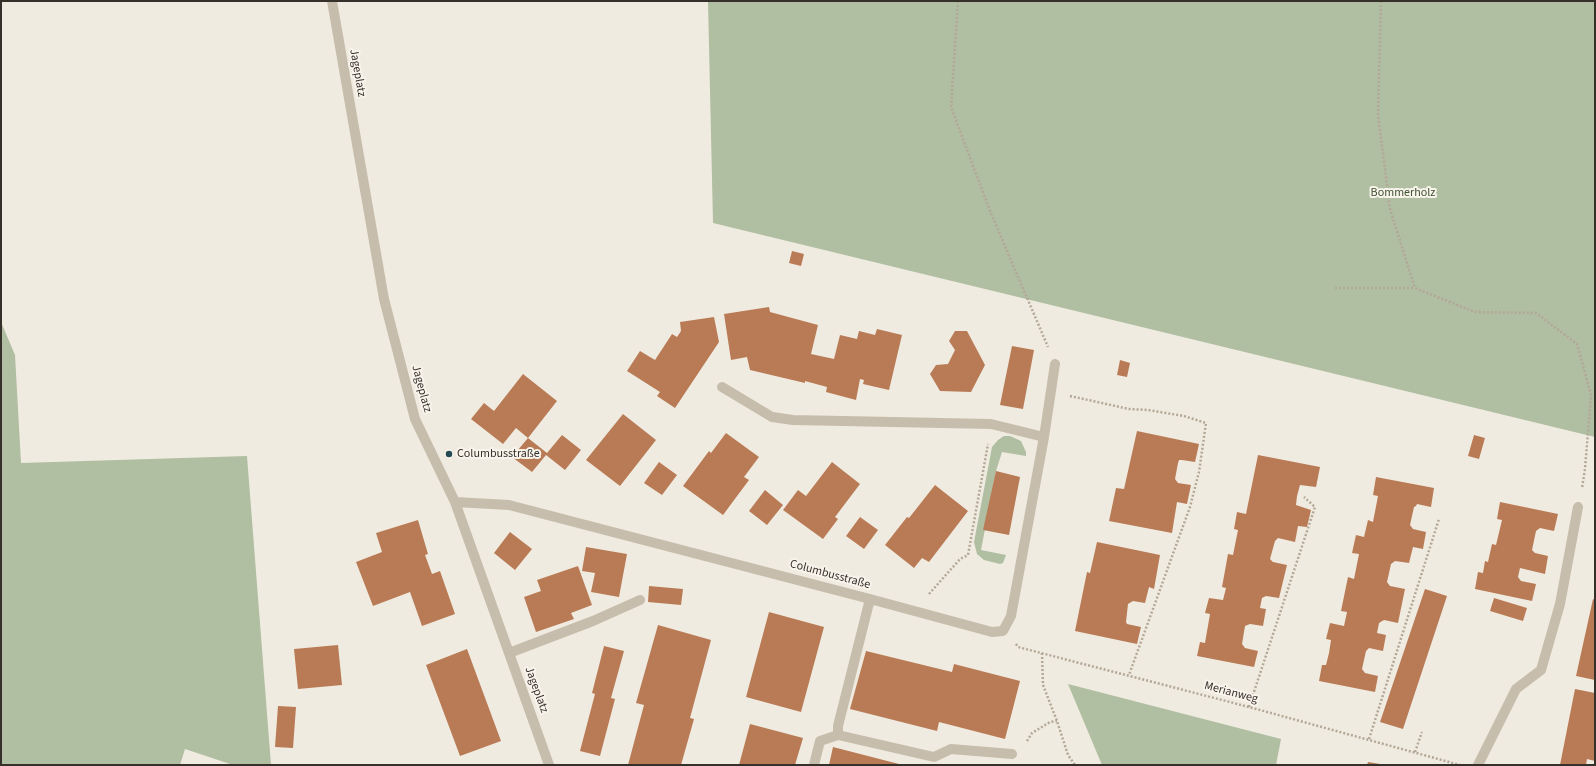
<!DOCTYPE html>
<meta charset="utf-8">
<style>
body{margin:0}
#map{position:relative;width:1596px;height:766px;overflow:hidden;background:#f0ebe0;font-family:"Source Sans 3",sans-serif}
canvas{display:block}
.frame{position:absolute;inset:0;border:2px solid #36302a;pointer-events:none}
</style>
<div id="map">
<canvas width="1596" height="766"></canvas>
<div class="frame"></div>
</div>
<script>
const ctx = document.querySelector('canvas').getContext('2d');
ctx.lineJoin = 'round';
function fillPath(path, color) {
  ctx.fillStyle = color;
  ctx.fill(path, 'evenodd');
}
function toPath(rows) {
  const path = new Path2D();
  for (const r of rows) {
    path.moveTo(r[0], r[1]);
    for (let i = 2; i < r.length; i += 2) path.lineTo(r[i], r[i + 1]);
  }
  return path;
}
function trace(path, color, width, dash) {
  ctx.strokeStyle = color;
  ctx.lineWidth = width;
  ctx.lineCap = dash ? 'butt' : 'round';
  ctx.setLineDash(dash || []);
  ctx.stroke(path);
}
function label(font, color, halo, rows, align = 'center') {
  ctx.font = font + ' "Source Sans 3",sans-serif';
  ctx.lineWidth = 4;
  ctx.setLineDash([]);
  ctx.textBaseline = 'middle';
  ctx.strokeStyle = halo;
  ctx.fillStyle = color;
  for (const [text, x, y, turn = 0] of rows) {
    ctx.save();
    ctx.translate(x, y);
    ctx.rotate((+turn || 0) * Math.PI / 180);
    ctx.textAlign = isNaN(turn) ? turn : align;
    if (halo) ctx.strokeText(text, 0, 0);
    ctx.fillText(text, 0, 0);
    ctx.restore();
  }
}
fillPath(toPath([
 [708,1,1595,1,1595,437,713,223],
 [1,322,15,355,21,463,247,456,271,765,233,765,185,749,180,765,1,765],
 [1004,436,1010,436,1021,441,1026,452,1026,456,1002,452,996,471,981,550,1006,555,1003,563,1000,564,984,560,977,554,974,542,992,447,998,440],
 [1068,684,1281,739,1276,765,1102,765]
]), '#b0bea1');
fillPath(toPath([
 [792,251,804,254,801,266,789,263],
 [769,307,770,312,818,325,811,354,834,359,840,335,857,339,859,331,875,335,877,329,902,335,889,390,863,384,864,380,860,379,856,400,826,392,827,387,805,381,805,383,750,370,747,357,731,360,724,314],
 [714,317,719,342,675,408,657,396,660,392,627,371,640,351,655,360,672,334,677,337,681,331,680,322],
 [955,331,967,331,985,365,971,392,940,391,930,374,936,365,948,364,955,350,949,341],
 [1012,346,1034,350,1023,409,1000,405],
 [1120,360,1130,363,1127,377,1117,375],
 [523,374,557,401,528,438,516,428,503,444,471,419,484,403,494,411],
 [623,414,656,440,620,486,586,460],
 [1137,431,1199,444,1195,462,1182,460,1179,460,1178,463,1175,479,1178,483,1191,485,1187,504,1177,502,1172,533,1109,521,1116,488,1124,489],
 [726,433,759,457,744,477,749,480,723,515,683,486,709,451,711,453],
 [562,435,581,450,565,470,546,455,532,472,512,457,528,438,547,453],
 [1474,435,1485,438,1479,459,1468,456],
 [1258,455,1320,467,1316,487,1300,485,1297,496,1296,505,1311,510,1307,527,1298,526,1295,542,1278,538,1275,541,1270,559,1273,562,1287,565,1279,598,1266,596,1262,598,1260,608,1266,609,1263,626,1250,624,1245,626,1242,644,1245,648,1258,651,1254,667,1197,656,1200,642,1205,643,1210,614,1205,613,1209,598,1223,600,1226,588,1222,587,1228,554,1233,555,1238,530,1234,529,1237,512,1246,514],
 [659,462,677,475,662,495,644,483],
 [832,462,860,484,835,517,838,519,823,539,783,510,798,490,806,496],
 [996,471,1020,477,1009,535,983,530],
 [1376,477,1434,488,1431,507,1417,504,1416,506,1414,507,1410,525,1413,529,1426,532,1423,549,1413,547,1409,563,1395,561,1391,564,1387,582,1390,586,1405,589,1398,623,1384,620,1379,623,1377,633,1386,635,1383,651,1369,648,1366,651,1362,669,1365,673,1378,676,1375,692,1319,681,1322,665,1326,665,1329,653,1331,640,1326,639,1330,623,1344,626,1347,612,1341,611,1348,577,1354,579,1359,554,1352,553,1356,535,1364,537,1368,520,1373,522,1378,496,1373,495],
 [935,485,968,511,929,562,922,558,914,568,885,545,907,517,909,518],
 [765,490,783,505,767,525,749,511],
 [1500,502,1558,514,1554,531,1540,528,1536,531,1532,550,1535,553,1548,556,1545,574,1520,568,1518,577,1521,581,1536,584,1532,601,1475,589,1478,572,1483,573,1485,561,1488,562,1492,544,1496,545,1502,520,1497,519],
 [860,517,878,530,864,549,846,536],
 [418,520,428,554,425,555,432,574,440,571,455,614,422,626,410,592,373,606,356,562,382,552,376,533],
 [510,532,532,549,515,570,494,553],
 [1097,542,1160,555,1154,589,1149,587,1145,603,1133,601,1128,604,1126,622,1127,624,1141,627,1137,644,1075,631,1087,572,1090,573],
 [586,547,627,554,619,597,591,592,595,573,582,571],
 [578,566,592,605,571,613,574,619,536,632,524,597,541,591,537,580],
 [649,586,683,589,681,605,648,602],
 [1425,589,1447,596,1403,729,1380,722],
 [1494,598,1527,608,1523,621,1490,611],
 [1593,599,1595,600,1595,680,1576,676],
 [769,612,824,627,801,712,746,697],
 [658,625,711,640,690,718,694,719,681,765,628,765,644,705,636,703],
 [338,645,342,685,298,689,294,649],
 [604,646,624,651,611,698,615,699,600,756,580,751,595,694,592,693],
 [467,649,501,741,460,756,426,665],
 [866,651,952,672,954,664,1020,681,1005,739,939,722,937,731,850,709],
 [1575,689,1595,693,1595,761,1587,759,1586,765,1560,765],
 [278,706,296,707,293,748,275,747],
 [750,724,803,738,795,765,739,765],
 [833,747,899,764,899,765,829,765],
 [1368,762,1380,764,1379,765,1367,765]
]), '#b97b55');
trace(toPath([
 [958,1,951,107,990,211,1048,347],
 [1381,1,1378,114,1390,209,1415,288,1475,312,1536,313,1577,344,1591,395,1585,469,1582,488],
 [1335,288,1415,288],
 [1070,396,1129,409,1148,410,1184,416,1206,423,1199,472,1190,507,1129,675],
 [929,594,960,559,968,555,988,444],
 [1016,644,1018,647,1249,707,1460,765],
 [1042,653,1043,685,1057,721,1068,755,1075,765],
 [1249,707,1315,507,1304,497],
 [1369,739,1439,519],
 [1027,741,1032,733,1050,722,1057,721],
 [1415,752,1422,732]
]), '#b3a797', 2.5, [2, 2]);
trace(toPath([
 [332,1,384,299,415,419,455,502,549,765],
 [722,387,772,417,793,420,991,424,1044,437],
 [455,502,509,505,870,599,992,632,1003,631,1011,616,1044,437,1055,364],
 [870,599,838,726,838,735,934,757,951,749,1012,754],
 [509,653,593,621,640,600],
 [814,765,820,741,838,735],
 [1478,765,1516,689,1541,670,1560,604,1578,507]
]), '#c7bdac', 10);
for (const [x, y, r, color] of [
 [449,454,4,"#244a54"]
]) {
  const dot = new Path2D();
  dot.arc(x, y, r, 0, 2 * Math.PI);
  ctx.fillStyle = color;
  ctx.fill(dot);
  trace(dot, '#f8f4ec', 1.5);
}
label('12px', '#36302a', '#f8f4ec', [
 ["Jageplatz",357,73,80],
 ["Jageplatz",421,389,75],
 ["Columbusstraße",830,575,15],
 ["Jageplatz",536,690,70],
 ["Merianweg",1231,693,15]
]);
label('12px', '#415231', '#f8f4ec', [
 ["Bommerholz",1403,193]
]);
label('12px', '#36302a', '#f8f4ec', [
 ["Columbusstraße",457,454]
], 'left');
</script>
